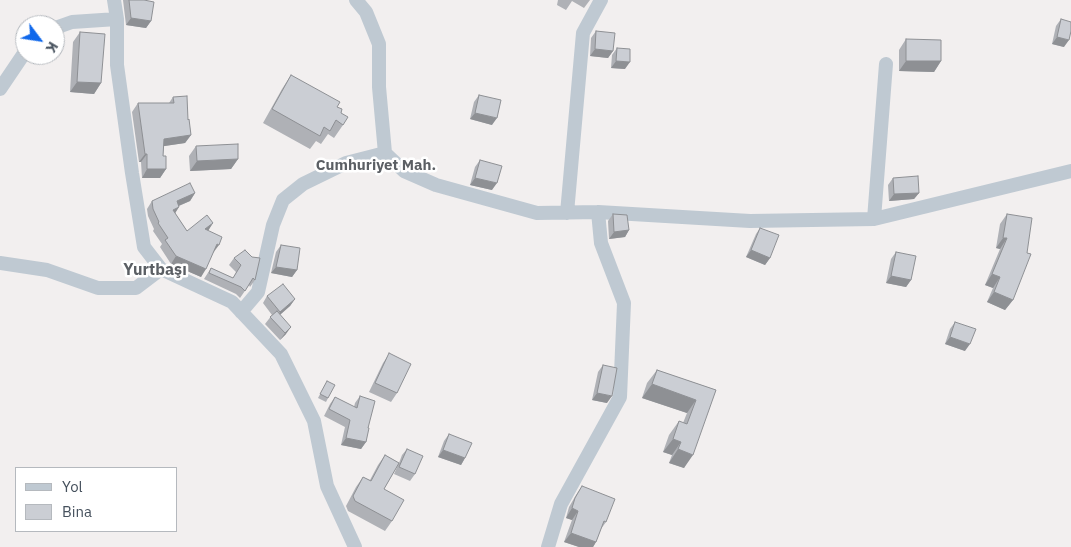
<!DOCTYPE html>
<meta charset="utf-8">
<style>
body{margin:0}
#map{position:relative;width:1071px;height:547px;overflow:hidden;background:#f2efef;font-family:"IBM Plex Sans",sans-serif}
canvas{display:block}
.legend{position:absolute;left:15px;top:467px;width:162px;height:65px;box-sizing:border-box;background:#fff;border:1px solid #b5b9be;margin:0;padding:6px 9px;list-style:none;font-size:15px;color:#46515d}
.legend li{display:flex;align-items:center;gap:10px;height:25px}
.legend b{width:25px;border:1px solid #b5b9be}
.north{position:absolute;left:15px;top:15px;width:50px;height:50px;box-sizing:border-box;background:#fff;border:1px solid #b5b9be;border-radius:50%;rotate:121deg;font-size:14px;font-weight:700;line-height:20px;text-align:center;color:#46515d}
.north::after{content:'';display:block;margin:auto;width:18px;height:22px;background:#1068eb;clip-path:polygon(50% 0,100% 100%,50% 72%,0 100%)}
</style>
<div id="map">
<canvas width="1071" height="547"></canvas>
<ul class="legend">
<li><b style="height:6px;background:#bfc9d2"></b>Yol</li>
<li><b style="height:14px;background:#cbced4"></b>Bina</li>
</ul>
<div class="north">K</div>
</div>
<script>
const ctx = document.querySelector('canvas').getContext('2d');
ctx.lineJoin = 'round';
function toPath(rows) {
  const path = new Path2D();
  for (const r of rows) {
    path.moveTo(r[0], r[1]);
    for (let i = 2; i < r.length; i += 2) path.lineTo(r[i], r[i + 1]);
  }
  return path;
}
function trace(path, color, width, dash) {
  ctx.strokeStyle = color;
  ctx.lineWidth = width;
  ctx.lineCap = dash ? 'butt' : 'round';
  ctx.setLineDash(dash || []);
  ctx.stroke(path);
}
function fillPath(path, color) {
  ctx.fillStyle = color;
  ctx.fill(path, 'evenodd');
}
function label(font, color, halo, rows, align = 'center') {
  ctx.font = font + ' "IBM Plex Sans",sans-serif';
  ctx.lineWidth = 5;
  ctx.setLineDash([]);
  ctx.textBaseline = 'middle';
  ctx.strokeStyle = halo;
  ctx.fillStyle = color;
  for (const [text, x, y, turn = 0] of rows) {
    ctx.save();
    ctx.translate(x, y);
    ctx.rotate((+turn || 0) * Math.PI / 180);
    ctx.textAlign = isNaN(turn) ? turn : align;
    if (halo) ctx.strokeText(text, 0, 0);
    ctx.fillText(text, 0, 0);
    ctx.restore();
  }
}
trace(toPath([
 [114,0,117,19,117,65,132,173,144,247,161,269,232,302,281,354,314,421,327,486,355,547],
 [356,0,366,12,379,44,379,87,385,153,404,171,436,185,537,213,598,212,750,221,874,219,1071,171],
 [55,28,72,22,117,19],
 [0,89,25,52],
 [567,213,583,33,601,0],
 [874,219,886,64],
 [0,263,47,270,98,288,136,288,161,269],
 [241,312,258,292,273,225,283,200,303,184,346,163,385,153],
 [548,547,561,504,620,397,624,303,601,243,598,212]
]), '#bfc9d2', 14);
fillPath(toPath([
 [123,0,144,0,151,21,146,28,126,25],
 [558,0,590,0,584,8,572,1,566,10,557,5],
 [1061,19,1064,47,1052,44,1056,26],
 [596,31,613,51,608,58,590,56,591,38],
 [80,32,101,83,94,94,70,92,73,42],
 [906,39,941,61,934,72,899,71,899,50],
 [617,48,625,69,611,68,612,55],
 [291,75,337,107,341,113,343,125,334,138,328,134,321,144,316,141,310,149,263,123,282,89],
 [479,95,492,125,470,119,474,102],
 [173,97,188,120,191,135,185,143,164,146,163,156,166,169,160,178,142,178,141,162,139,162,132,112,138,103,169,103],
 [196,146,238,159,231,169,190,171,189,156],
 [480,160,492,190,470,185,475,167],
 [893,178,919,193,914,199,889,201,888,185],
 [195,193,190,201,179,206,175,213,187,231,213,223,208,230,213,253,201,277,171,264,160,247,162,244,153,231,154,229,148,216,147,209,152,201],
 [613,214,629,230,625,237,609,239,608,221],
 [1007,214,1013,300,1005,310,987,302,993,288,985,285,1000,249,996,248,1000,224],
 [760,228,770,258,765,265,746,257,756,234],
 [281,245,297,270,292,277,271,273,276,252],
 [896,252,911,280,906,287,886,283,891,259],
 [234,258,255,280,250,287,249,285,240,298,236,294,204,279,211,268,233,278,236,272,229,265],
 [267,296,295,299,290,306,280,315,286,334,280,340,265,324,272,315,263,303],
 [955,322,965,351,945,344,950,329],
 [389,354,397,393,391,402,369,392,383,363],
 [603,365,607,403,592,400,598,372],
 [657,370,716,390,684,468,669,463,672,455,663,452,669,435,679,421,683,423,687,413,642,398,647,383],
 [327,381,328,398,326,402,318,398],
 [360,396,368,428,366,442,361,449,341,445,345,427,324,416,330,404,335,397,354,407,355,403],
 [449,434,465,458,461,465,438,457,444,441],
 [407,449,415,474,410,481,394,474,398,465,384,489,392,521,385,531,348,511,346,506,356,487,363,477,370,480,378,465,385,455,399,463,402,455],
 [582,486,606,522,601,529,596,542,593,547,579,547,564,542,572,520,566,518,569,507,576,495]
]), '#afb1b6');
fillPath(toPath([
 [131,18,151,21,146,28,126,25],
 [1057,37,1069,40,1064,47,1052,44],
 [595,49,613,51,608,58,590,56],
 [616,61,630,62,625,69,611,68],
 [906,61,941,61,934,72,899,71],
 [77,82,101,83,94,94,70,92],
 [475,113,497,118,492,125,470,119],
 [191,135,185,143,158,147,164,139],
 [145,154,147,154,141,162,139,162],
 [238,159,231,169,190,171,197,161],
 [147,169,166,169,160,178,142,178],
 [475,178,497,183,492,190,470,185],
 [195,193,190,201,171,209,177,201],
 [919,193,914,199,889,201,894,194],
 [179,207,174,215,173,210],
 [213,223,208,231,205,229],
 [629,230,625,237,609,239,614,232],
 [1003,238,1007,238,1000,249,996,248],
 [217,244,219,245,213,253,211,252],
 [751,250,770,258,765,265,746,257],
 [176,256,206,269,201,277,171,264],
 [276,267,297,270,292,277,271,273],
 [992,274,1000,277,993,288,985,285],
 [891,276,911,280,906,287,886,283],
 [994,292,1013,300,1005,310,987,302],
 [295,299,290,306,275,319,280,312],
 [291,327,286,334,280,340,285,333],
 [950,337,970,344,965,351,945,344],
 [652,384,696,400,687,413,642,398],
 [597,393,612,396,607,403,592,400],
 [346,438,366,442,361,449,341,445],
 [673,439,681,442,672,455,663,452],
 [678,449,693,455,684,468,669,463],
 [443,450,465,458,461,465,438,457],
 [572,508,578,511,572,520,566,518],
 [571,533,596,542,593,547,579,547,564,542]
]), '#8e9094');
const building = toPath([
 [129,0,144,0,154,2,151,21,131,18,129,0],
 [1061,19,1071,22,1071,31,1069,40,1057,37,1061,19],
 [596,31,615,33,613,51,595,49,596,31],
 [80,32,105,34,101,83,77,82,80,32],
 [906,39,941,40,941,61,906,61,906,39],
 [617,48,630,49,630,62,616,61,617,48],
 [291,75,340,102,337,107,342,109,341,113,348,117,343,125,336,120,330,131,324,127,320,136,272,109,291,75],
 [479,95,501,100,497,118,475,113,479,95],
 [187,96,188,120,189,119,191,135,164,139,163,156,166,156,166,169,147,169,147,154,145,154,138,103,174,103,173,97,187,96],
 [238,144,238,159,197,161,196,146,238,144],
 [480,160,502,166,497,183,475,178,480,160],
 [918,176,919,193,894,194,893,178,918,176],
 [190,183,195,193,177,201,179,207,173,210,187,231,207,215,213,223,205,229,222,237,219,245,217,244,206,269,176,256,165,240,168,238,158,223,159,222,153,209,152,201,190,183],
 [613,214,627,215,629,230,614,232,613,214],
 [1007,214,1032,218,1027,253,1031,254,1013,300,994,292,1000,277,992,274,1007,238,1003,238,1007,214],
 [760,228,779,235,770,258,751,250,760,228],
 [281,245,300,248,297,270,276,267,281,245],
 [245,250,252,257,260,258,255,280,253,278,245,291,241,287,209,273,211,268,233,278,241,265,234,258,245,250],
 [896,252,916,256,911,280,891,276,896,252],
 [283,284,295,299,280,312,267,296,283,284],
 [277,311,291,327,285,333,270,317,277,311],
 [955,322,976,329,970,344,950,337,955,322],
 [389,353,411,364,397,393,375,383,389,353],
 [603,365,617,368,612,396,597,393,603,365],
 [657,370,716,390,693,455,678,449,681,442,673,439,679,421,687,424,696,400,652,384,657,370],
 [327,381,335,385,328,398,320,394,327,381],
 [360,396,375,401,368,428,369,428,366,442,346,438,350,420,329,409,335,397,357,408,360,396],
 [449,434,472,443,465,458,443,450,449,434],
 [407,449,423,456,415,474,399,467,407,449],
 [385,455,399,463,384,489,404,500,392,521,355,501,353,496,363,477,371,481,385,455],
 [582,486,615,499,606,522,604,521,596,542,571,533,578,511,572,508,575,498,582,486]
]);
fillPath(building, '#cbced4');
trace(building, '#8e9094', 1);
label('bold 15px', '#5b5f64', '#fff', [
 ["Cumhuriyet Mah.",376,166]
]);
label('bold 16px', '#5b5f64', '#fff', [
 ["Yurtbaşı",155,270]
]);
</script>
